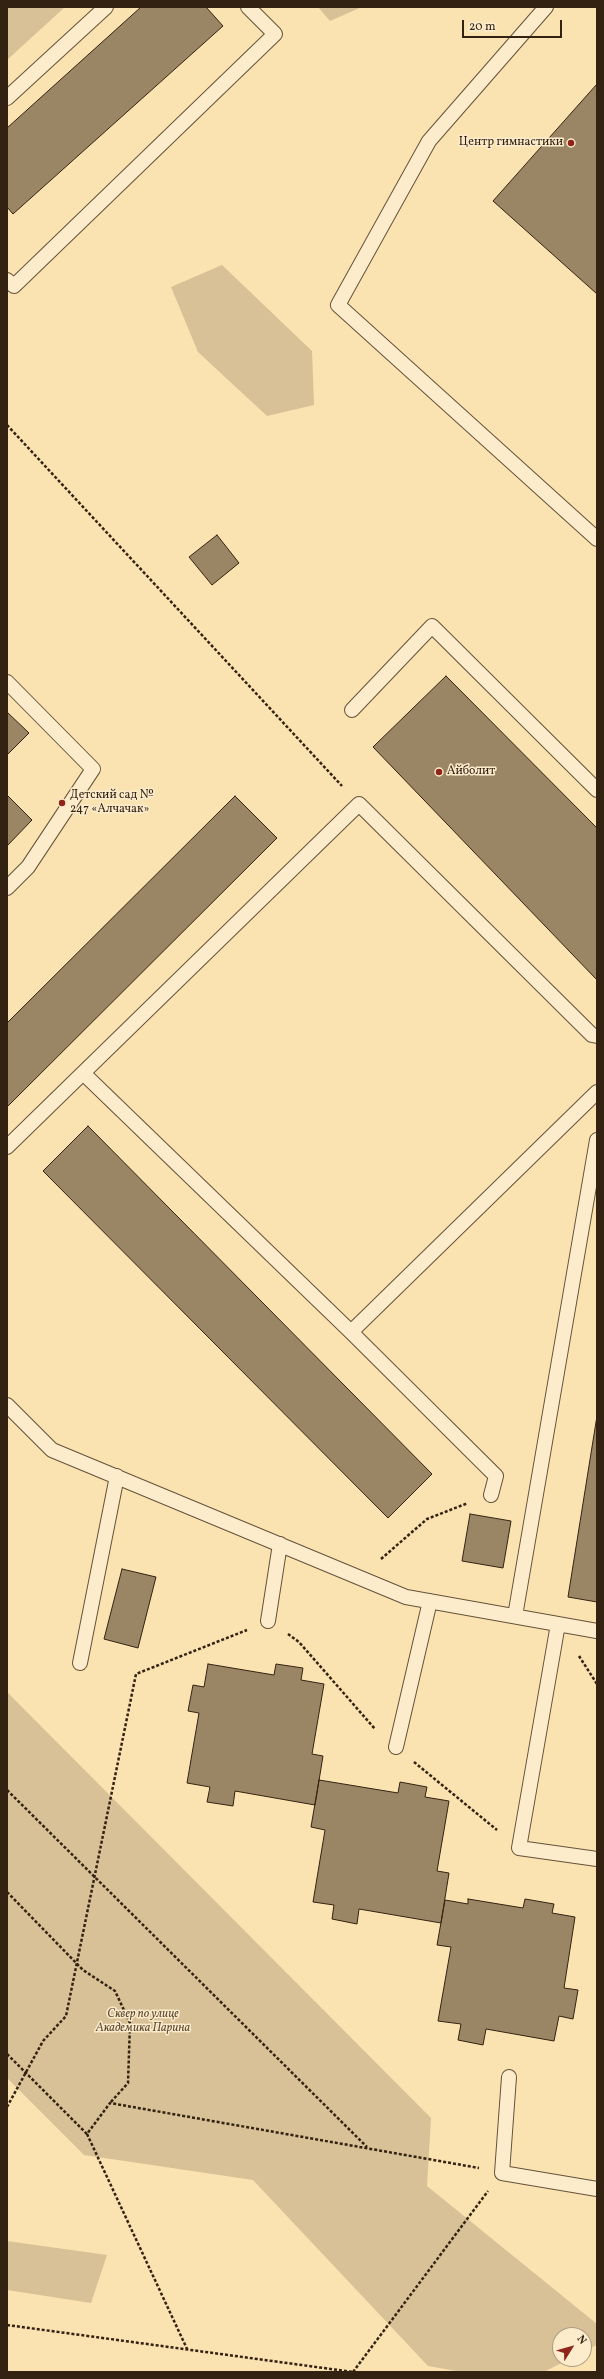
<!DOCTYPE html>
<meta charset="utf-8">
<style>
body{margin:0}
#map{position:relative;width:604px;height:2379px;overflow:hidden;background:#fae2b1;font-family:Vollkorn,serif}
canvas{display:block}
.frame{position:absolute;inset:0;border:8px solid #321;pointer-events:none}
.north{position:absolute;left:552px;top:2327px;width:40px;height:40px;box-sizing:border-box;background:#fceccc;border:1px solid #ac9b81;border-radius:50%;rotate:53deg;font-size:11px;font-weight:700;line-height:16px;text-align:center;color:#321}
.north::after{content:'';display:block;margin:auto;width:14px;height:18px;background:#8f2418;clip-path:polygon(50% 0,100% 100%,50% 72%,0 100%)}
.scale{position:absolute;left:462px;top:20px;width:100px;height:18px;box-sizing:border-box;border:2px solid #321;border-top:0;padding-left:5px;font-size:12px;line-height:14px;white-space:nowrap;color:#321;-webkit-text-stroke:3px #fceccc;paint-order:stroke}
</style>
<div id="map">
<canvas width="604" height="2379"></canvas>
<div class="frame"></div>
<div class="north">N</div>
<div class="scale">20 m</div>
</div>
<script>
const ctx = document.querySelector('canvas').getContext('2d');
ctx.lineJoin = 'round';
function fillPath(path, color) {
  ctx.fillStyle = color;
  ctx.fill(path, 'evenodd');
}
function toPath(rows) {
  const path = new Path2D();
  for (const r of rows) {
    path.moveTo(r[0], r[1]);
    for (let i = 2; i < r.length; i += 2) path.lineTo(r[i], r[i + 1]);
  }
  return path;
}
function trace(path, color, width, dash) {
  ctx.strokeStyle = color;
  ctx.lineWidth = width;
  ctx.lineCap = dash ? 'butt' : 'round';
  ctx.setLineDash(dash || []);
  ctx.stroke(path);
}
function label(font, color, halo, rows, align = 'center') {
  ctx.font = font + ' Vollkorn,serif';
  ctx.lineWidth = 3;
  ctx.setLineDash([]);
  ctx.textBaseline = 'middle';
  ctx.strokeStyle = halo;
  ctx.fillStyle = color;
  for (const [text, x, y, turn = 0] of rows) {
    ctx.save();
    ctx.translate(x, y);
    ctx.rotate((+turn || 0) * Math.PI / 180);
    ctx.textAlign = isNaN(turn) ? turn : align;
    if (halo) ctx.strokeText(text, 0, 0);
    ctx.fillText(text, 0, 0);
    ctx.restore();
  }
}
fillPath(toPath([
 [7,7,65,7,7,60],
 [318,7,362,7,330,21],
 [222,265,312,351,314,405,267,416,198,352,171,287],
 [7,1692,431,2118,427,2186,597,2324,597,2345,584,2351,584,2335,560,2335,560,2359,569,2359,544,2372,462,2372,428,2366,253,2180,84,2155,7,2078],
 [7,2241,107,2255,91,2303,7,2290]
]), '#d8c196');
const building = toPath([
 [141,7,206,7,223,26,13,214,7,207,7,128,141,7],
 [597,84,597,294,493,201,597,84],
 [217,535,239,563,212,585,189,557,217,535],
 [446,676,597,828,597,980,373,747,446,676],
 [7,712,29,733,7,755,7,712],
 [7,795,32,820,7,846,7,795],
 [235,796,277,838,7,1107,7,1023,235,796],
 [88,1126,432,1474,388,1518,43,1171,88,1126],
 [597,1416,597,1602,568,1597,597,1416],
 [470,1514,511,1521,503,1568,462,1561,470,1514],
 [122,1569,156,1577,138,1648,104,1639,122,1569],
 [208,1664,274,1675,276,1664,303,1668,301,1680,324,1684,312,1754,323,1756,315,1805,235,1791,233,1806,207,1802,210,1787,187,1783,199,1713,188,1711,193,1685,204,1687,208,1664],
 [319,1780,398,1793,400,1782,427,1787,425,1797,449,1801,437,1871,449,1873,441,1923,359,1909,357,1924,332,1919,334,1905,313,1902,325,1830,311,1827,319,1780],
 [468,1899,523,1908,525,1899,554,1904,552,1913,575,1917,564,1988,578,1990,573,2019,559,2016,554,2041,486,2029,483,2045,458,2040,461,2024,438,2021,451,1947,437,1945,445,1900,468,1904,468,1899]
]);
fillPath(building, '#9a8664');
trace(building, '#321', 1);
const service = toPath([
 [546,7,429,141,338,305,597,539],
 [7,98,106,7],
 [7,280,14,286,275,34,248,7],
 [7,682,93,769,28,867,7,888],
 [352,710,432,626,597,790],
 [83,1073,351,1332,496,1476,491,1495],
 [7,1147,359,804,592,1035,597,1036],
 [351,1332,597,1092],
 [7,1405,52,1450,406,1597,597,1631],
 [515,1616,597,1140],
 [268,1621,280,1544],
 [558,1624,519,1848,597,1859],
 [80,1663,117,1476],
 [396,1747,430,1601],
 [509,2077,502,2173,597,2189]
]);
trace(service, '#655239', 16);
trace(toPath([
 [7,425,342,786],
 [381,1559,427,1519,468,1503],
 [288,1634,299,1642,375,1729],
 [579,1656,597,1684],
 [414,1762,497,1830],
 [7,1790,367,2147],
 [7,1892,83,1970,115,1991,130,2023,128,2083,110,2103],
 [7,2054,87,2134,110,2103,479,2168],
 [7,2107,43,2041,66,2016,136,1674,247,1630],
 [87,2134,188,2351],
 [7,2325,353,2372],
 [353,2372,488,2191]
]), '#321', 2.5, [3, 2]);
trace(service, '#fceccc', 14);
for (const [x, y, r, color] of [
 [571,143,4,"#8f2418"],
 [439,772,4,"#8f2418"],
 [62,803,4,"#8f2418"]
]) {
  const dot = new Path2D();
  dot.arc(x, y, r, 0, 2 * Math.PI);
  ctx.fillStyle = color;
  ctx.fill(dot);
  trace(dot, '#fceccc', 1.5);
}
label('12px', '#321', '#fceccc', [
 ["Центр гимнастики",563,143,"right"],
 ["Айболит",447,772],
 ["Детский сад №",70,796],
 ["247 «Алчачак»",70,810]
], 'left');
label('italic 12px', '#5c4a32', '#fceccc', [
 ["Сквер по улице",143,2015],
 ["Академика Парина",143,2029]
]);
</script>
